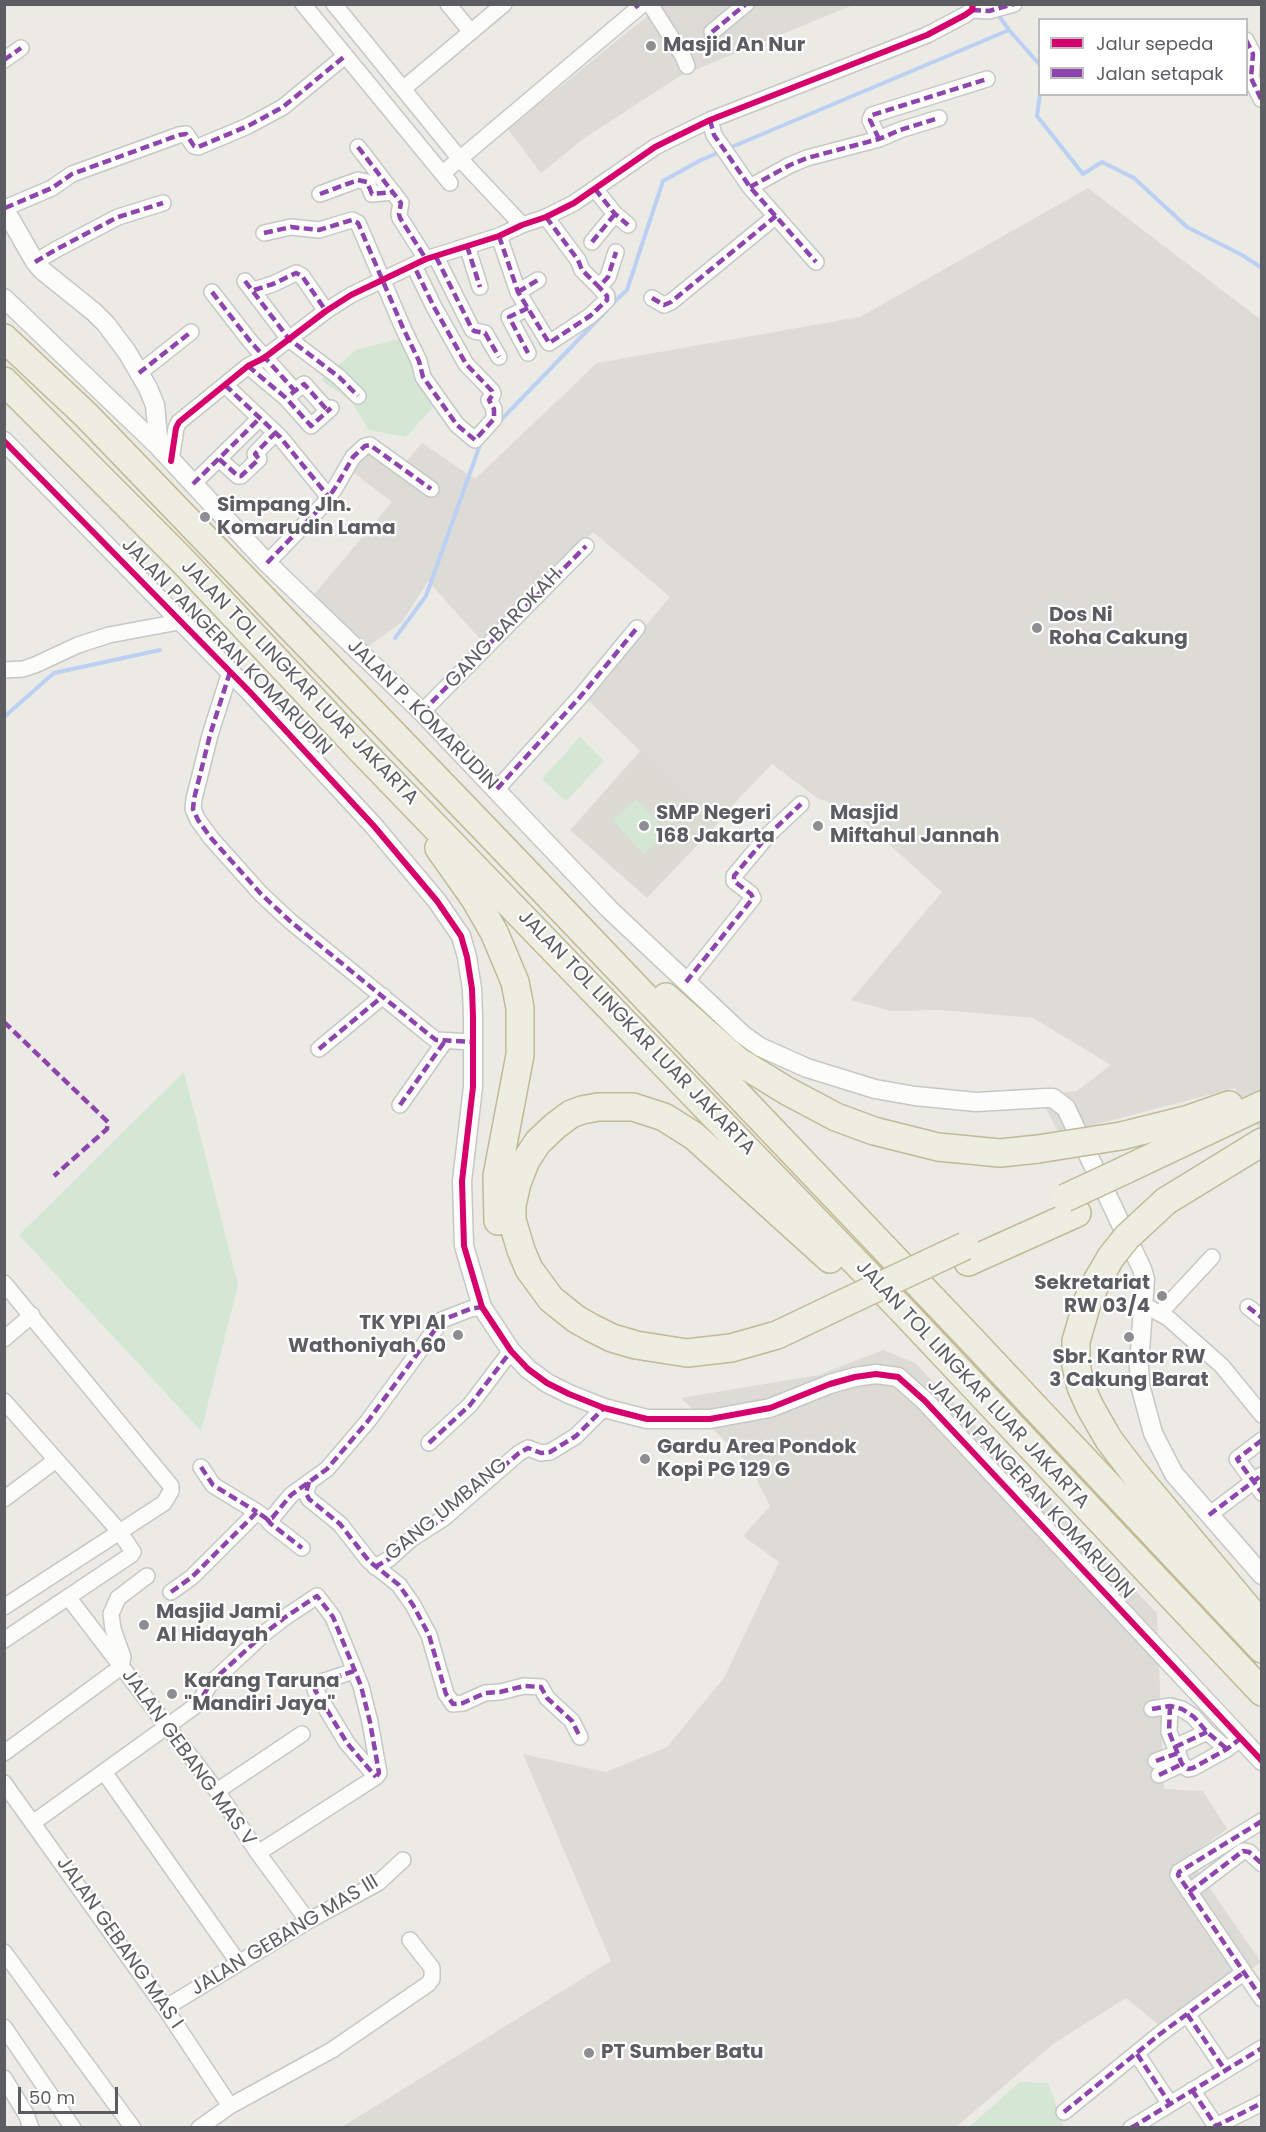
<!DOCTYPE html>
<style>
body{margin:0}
#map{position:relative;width:1266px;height:2132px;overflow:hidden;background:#ebeae5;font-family:Poppins,sans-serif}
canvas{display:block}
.frame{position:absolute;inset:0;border:6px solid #5b5d62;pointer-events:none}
.legend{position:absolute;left:1038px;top:18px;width:210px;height:78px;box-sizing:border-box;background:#fff;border:2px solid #bdbec0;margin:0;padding:8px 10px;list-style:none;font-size:18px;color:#5b5d62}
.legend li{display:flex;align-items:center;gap:12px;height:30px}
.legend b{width:30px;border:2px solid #bdbec0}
.scale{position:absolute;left:18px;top:2087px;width:100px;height:27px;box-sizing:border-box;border:3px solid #5b5d62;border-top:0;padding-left:8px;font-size:18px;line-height:21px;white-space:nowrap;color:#5b5d62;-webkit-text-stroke:4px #fff;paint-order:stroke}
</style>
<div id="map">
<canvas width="1266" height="2132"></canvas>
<div class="frame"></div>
<ul class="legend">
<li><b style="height:8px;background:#d6006c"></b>Jalur sepeda</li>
<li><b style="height:8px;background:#8e44ad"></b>Jalan setapak</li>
</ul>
<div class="scale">50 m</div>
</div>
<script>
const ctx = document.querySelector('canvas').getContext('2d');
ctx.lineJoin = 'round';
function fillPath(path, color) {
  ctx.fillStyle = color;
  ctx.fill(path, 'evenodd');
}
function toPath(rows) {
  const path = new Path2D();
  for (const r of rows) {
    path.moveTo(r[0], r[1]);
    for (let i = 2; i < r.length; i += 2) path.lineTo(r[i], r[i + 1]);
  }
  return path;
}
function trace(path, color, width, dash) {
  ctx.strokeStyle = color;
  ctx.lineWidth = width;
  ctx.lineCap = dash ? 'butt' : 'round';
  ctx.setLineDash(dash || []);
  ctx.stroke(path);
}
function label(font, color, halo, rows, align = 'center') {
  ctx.font = font + ' Poppins,sans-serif';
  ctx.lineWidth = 4.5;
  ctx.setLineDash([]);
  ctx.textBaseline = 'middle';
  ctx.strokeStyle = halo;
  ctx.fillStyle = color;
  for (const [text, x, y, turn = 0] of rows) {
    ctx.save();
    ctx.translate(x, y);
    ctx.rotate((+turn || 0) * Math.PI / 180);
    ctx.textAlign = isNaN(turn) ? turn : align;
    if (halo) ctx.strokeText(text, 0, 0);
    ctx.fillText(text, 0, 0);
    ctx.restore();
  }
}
fillPath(toPath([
 [661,5,853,5,680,76,586,137,541,173,508,129],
 [1088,188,1261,320,1261,1131,1235,1088,1059,1134,1039,1095,1077,1091,1111,1065,1033,1018,941,1010,891,1011,851,1000,942,892,851,810,817,798,772,764,715,824,585,697,670,597,593,532,489,649,428,581,402,622,351,659,305,605,392,502,350,470,368,445,403,465,422,443,475,479,597,363,860,317],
 [883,1350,915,1363,1157,1613,1164,1789,1203,1791,1227,1829,1188,1857,1261,1962,1166,2031,1126,1998,1053,2044,956,2127,340,2128,611,1961,523,1754,606,1772,667,1747,724,1678,779,1562,743,1536,770,1506,748,1463,681,1398,819,1375]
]), '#dcdbd6');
fillPath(toPath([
 [642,749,719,822,647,898,570,830]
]), '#dbdad3');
fillPath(toPath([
 [403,338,435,405,406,437,369,430,351,401,321,380,356,350],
 [580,737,604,761,566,801,542,779],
 [636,799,667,832,644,854,613,821],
 [184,1072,238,1285,201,1431,19,1235],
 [1020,2082,1048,2083,1064,2127,968,2128]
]), '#d4e6d4');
trace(toPath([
 [997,13,1009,30],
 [1040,94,1037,116,1083,174,1102,162,1134,178,1187,227,1242,255,1262,268],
 [727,149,1009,30,1040,65],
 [612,304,627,290,663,181,701,160,720,152],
 [500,421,607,310],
 [395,638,426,596,481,442],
 [4,717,54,673,160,650]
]), '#bbd0f2', 4);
const minor = toPath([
 [303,4,450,183],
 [334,4,460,159,522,225],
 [448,4,471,32],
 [650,4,683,56,687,66],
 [972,10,989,11,1014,4],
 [712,32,746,4],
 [1246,40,1253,54,1251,78,1261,99],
 [4,60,21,48],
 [403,89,504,4],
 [710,120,714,135,750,187,816,262],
 [879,139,870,120,872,115,987,79],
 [358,147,401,203,399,214,400,218,426,259],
 [443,173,643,4],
 [750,187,790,165,807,158,879,139,900,130,939,118],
 [595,189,615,214,628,225],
 [320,194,358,180,367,182,372,194,393,192],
 [5,208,52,188,72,174,179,135,186,134,194,146,198,147,248,126,283,107,345,56],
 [546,217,578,260,582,270,599,287,608,277,616,252],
 [264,233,291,227,319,230,352,220,358,223,403,328,419,361,423,377,457,425,475,440,494,419,494,409,489,400,493,394,492,391,466,364,434,307,414,266],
 [499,236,518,292,549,343,590,316,607,300,607,296,599,287],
 [592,242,615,214],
 [467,246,480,287],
 [436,257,472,329,474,331,485,333,499,357],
 [35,262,57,249,118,217,163,203],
 [245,281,289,339,339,377,358,396],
 [254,290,273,284,296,273,302,276,326,311],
 [212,292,250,341,295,391],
 [518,292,538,280],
 [652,298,664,305,671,302,776,216],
 [528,308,509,317,528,353],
 [248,366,286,398,311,426,331,408],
 [139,373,191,332],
 [225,385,280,437,328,496],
 [288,396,304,384,328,411],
 [219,459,238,476,241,476,259,459,255,454,275,433],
 [171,461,176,428,179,422,248,366,264,358,326,311,351,295,426,259,499,236,522,225,546,217,574,203,655,147,669,140,710,120,927,35,965,15,972,10,973,4],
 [193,484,259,419],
 [267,563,323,505,335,488,353,457,365,446,370,445,431,489],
 [4,670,23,669,35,665,78,645,109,635,179,622],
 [230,672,210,735,194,799,193,809,198,820,211,838,261,894,290,921,427,1033,436,1040,473,1042],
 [422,712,586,546],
 [497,789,580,697,637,628],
 [686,982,753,898,751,894,734,881,734,876,769,834,801,804],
 [319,1049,383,996],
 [400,1105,445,1041],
 [4,1283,171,1486,171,1491,164,1503,4,1607],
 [1144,1305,1168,1318,1222,1366,1262,1415],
 [1248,1307,1262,1318],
 [1160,1313,1212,1257],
 [4,1339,32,1315],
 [4,1401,119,1531,133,1552,131,1555,4,1640],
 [1262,1440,1237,1459,1262,1493],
 [429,1443,470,1405,511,1351],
 [201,1467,213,1485,257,1512],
 [309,1482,306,1493,309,1499,340,1524,369,1561,399,1585,413,1605,429,1635,446,1694,453,1704,463,1703,485,1693,500,1692,524,1686,541,1687,547,1698,572,1721,580,1737],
 [4,1499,56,1460],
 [1209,1515,1262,1475],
 [267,1519,271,1524,302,1548],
 [375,1567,389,1559,410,1540,444,1518,519,1453,528,1448,541,1453,550,1452,576,1436,604,1408],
 [171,1592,192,1577,257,1512,267,1519,272,1518,291,1495,327,1469,368,1421,442,1320,470,1309,482,1307],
 [68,1597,217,1791,258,1853,308,1921],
 [354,1671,321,1682,315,1690,347,1743,376,1777],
 [1170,1706,1169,1732,1182,1764,1188,1769,1193,1768,1227,1749,1241,1738],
 [1152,1709,1170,1706,1182,1709,1194,1717,1207,1732,1227,1749],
 [1175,1747,1207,1732],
 [4,1753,121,1667,123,1657,113,1629,111,1614,118,1598,147,1576],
 [1156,1761,1178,1753],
 [104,1772,238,1962],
 [1159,1775,1182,1764],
 [4,1783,165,2008,230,2106],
 [217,1791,302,1734],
 [1262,1821,1179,1872,1178,1875,1262,1999],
 [34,1822,198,1704,210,1684,266,1632,284,1618,317,1596,333,1617,361,1686,370,1722,379,1773,376,1777],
 [258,1853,376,1777],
 [1189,1892,1243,1851,1249,1852,1262,1864],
 [4,1952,133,2128],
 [165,2008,308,1921,378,1883,403,1860],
 [1187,2014,1225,2070],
 [4,2027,73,2128],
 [1137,2054,1170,2104],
 [4,2078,26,2114,31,2128],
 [1192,2090,1216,2126,1262,2103],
 [1064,2112,1160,2034,1243,1973],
 [199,2128,230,2106,332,2050,428,1984,432,1979,432,1968,410,1940],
 [1131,2128,1262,2048]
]);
const tertiary = toPath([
 [4,208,35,262,43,271,94,312,106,324,127,352,148,388,155,405,159,447],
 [4,298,159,447,267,563,422,712,610,910,743,1035,760,1047,807,1068,875,1089,915,1096,976,1102,1046,1098,1053,1098,1066,1108,1142,1269,1145,1279,1139,1366,1140,1385,1153,1433,1174,1474,1262,1575],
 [4,441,250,692,373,825,437,901,461,936,467,957,472,989,473,1017,473,1087,462,1181,464,1246,482,1307,511,1351,528,1369,547,1383,569,1394,604,1408,647,1419,710,1419,770,1408,830,1384,855,1377,876,1374,898,1377,925,1401,1262,1761]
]);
const motorway = toPath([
 [4,338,86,415,507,852,968,1336,1262,1649],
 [4,381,181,559,360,749,904,1312,1262,1692],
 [439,848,475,899,494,932,515,982,520,1008,520,1055,497,1176,498,1221],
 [666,997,738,1061,787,1091,836,1117,874,1131,938,1147,1000,1153,1038,1149],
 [1121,1136,1189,1119,1229,1105],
 [1123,1171,1262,1105],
 [1166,1201,1262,1142],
 [830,1259,694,1136,664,1117,633,1107,598,1107,582,1110,571,1114,555,1126,538,1142,526,1160,517,1183,512,1205,512,1220,521,1250,529,1269,551,1299,576,1319,592,1328,612,1338,636,1345,687,1353,731,1348,777,1335,844,1303],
 [968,1262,1077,1213],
 [1097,1281,1088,1300,1076,1341,1076,1365,1081,1387,1090,1407,1109,1440,1135,1474,1261,1624]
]);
trace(minor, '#c7c7c5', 18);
trace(tertiary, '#c7c7c5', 21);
trace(motorway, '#c0ba95', 30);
trace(minor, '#fcfcfb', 15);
trace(tertiary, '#fcfcfb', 18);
trace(motorway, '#eeede1', 27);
const motorwayBridge = toPath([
 [1038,1149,1121,1136],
 [1065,1198,1123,1171],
 [1097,1281,1111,1257,1127,1237,1166,1201],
 [844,1303,965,1246]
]);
trace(motorwayBridge, '#c0ba95', 30, []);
trace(motorwayBridge, '#eeede1', 27);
trace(toPath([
 [635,4,638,8],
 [972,10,989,11,1014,4],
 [712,32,746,4],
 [1246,40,1253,54,1251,78,1261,99],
 [4,60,21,48],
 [710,120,714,135,750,187,816,262],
 [879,139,870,120,872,115,987,79],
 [358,147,401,203,399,214,400,218,426,259],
 [750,187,790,165,807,158,879,139,900,130,939,118],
 [595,189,615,214,628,225],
 [320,194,358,180,367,182,372,194,393,192],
 [5,208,52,188,72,174,179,135,186,134,194,146,198,147,248,126,283,107,345,56],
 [546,217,578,260,582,270,599,287,608,277,616,252],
 [264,233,291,227,319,230,352,220,358,223,403,328,419,361,423,377,457,425,475,440,494,419,494,409,489,400,493,394,492,391,466,364,434,307,414,266],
 [499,236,518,292,549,343,590,316,607,300,607,296,599,287],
 [592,242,615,214],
 [467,246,480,287],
 [436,257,472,329,474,331,485,333,499,357],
 [35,262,57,249,118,217,163,203],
 [245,281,289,339,339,377,358,396],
 [254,290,273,284,296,273,302,276,326,311],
 [212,292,250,341,295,391],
 [518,292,538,280],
 [652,298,664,305,671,302,776,216],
 [528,308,509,317,528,353],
 [248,366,286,398,311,426,331,408],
 [139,373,191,332],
 [225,385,280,437,328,496],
 [291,394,304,384,328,411],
 [219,459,238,476,241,476,259,459,255,454,275,433],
 [193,484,259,419],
 [267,563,323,505,335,488,353,457,365,446,370,445,431,489],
 [230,672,210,735,194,799,193,809,198,820,211,838,261,894,290,921,427,1033,436,1040,473,1042],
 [422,712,586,546],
 [497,789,580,697,637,628],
 [686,982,753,898,751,894,734,881,734,876,769,834,801,804],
 [4,1022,108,1122,107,1129,54,1176],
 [319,1049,383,996],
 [400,1105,445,1041],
 [1248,1307,1262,1318],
 [1262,1440,1237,1459,1262,1493],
 [429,1443,470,1405,511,1351],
 [201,1467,213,1485,257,1512],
 [309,1482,306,1493,309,1499,340,1524,369,1561,399,1585,413,1605,429,1635,446,1694,453,1704,463,1703,485,1693,500,1692,524,1686,541,1687,547,1698,572,1721,580,1737],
 [1209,1515,1262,1475],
 [267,1519,271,1524,302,1548],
 [375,1567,389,1559,410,1540,444,1518,519,1453,528,1448,541,1453,550,1452,576,1436,604,1408],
 [171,1592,192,1577,257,1512,267,1519,272,1518,291,1495,327,1469,368,1421,442,1320,470,1309,482,1307],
 [354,1671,321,1682,315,1690,347,1743,376,1777],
 [203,1696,210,1684,220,1674,266,1632,284,1618,317,1596,333,1617,361,1686,370,1722,379,1773,376,1777],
 [1170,1706,1169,1732,1182,1764,1188,1769,1193,1768,1227,1749,1241,1738],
 [1152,1709,1170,1706,1182,1709,1194,1717,1207,1732,1227,1749],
 [1175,1747,1207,1732],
 [1156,1761,1178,1753],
 [1159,1775,1182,1764],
 [1262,1821,1179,1872,1178,1875,1262,1999],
 [1189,1892,1243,1851,1249,1852,1262,1864],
 [1187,2014,1225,2070],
 [1137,2054,1170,2104],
 [1192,2090,1216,2126,1262,2103],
 [1064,2112,1160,2034,1243,1973],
 [1131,2128,1262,2048]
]), '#8e44ad', 4.5, [9, 4.5]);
trace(toPath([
 [4,441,250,692,373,825,437,901,461,936,467,957,472,989,473,1017,473,1087,462,1181,464,1246,482,1307,511,1351,528,1369,547,1383,569,1394,604,1408,647,1419,710,1419,770,1408,830,1384,855,1377,876,1374,898,1377,925,1401,1262,1761],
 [171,461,176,428,179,422,248,366,264,358,326,311,351,295,426,259,499,236,522,225,546,217,574,203,655,147,669,140,710,120,927,35,965,15,972,10,973,4]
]), '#d6006c', 6);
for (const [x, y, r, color] of [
 [651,46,6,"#8d8e90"],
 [205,517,6,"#8d8e90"],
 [1037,628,6,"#8d8e90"],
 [644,826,6,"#8d8e90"],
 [818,826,6,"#8d8e90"],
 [1162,1296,6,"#8d8e90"],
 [458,1335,6,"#8d8e90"],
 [1129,1337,6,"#8d8e90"],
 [645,1459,6,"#8d8e90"],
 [144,1625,6,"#8d8e90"],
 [172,1694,6,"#8d8e90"],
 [589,2053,6,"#8d8e90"]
]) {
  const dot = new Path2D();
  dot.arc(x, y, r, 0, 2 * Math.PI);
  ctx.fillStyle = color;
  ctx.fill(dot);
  trace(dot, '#fff', 2);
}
label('bold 20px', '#5b5d62', '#fff', [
 ["Masjid An Nur",663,46],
 ["Simpang Jln.",217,506],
 ["Komarudin Lama",217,529],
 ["Dos Ni",1049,616],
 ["Roha Cakung",1049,639],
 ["SMP Negeri",656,814],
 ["168 Jakarta",656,837],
 ["Masjid",830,814],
 ["Miftahul Jannah",830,837],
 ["Sekretariat",1150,1284,"right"],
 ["RW 03/4",1150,1307,"right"],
 ["TK YPI Al",446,1324,"right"],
 ["Wathoniyah 60",446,1347,"right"],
 ["Sbr. Kantor RW",1129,1358,"center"],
 ["3 Cakung Barat",1129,1381,"center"],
 ["Gardu Area Pondok",657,1448],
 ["Kopi PG 129 G",657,1471],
 ["Masjid Jami",156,1613],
 ["Al Hidayah",156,1636],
 ["Karang Taruna",184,1682],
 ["\"Mandiri Jaya\"",184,1705],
 ["PT Sumber Batu",601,2053]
], 'left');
label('20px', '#5b5d62', '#fff', [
 ["GANG BAROKAH",504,629,-46],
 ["JALAN PANGERAN KOMARUDIN",226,647,46],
 ["JALAN TOL LINGKAR LUAR JAKARTA",299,683,46],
 ["JALAN P. KOMARUDIN",422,715,45],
 ["JALAN TOL LINGKAR LUAR JAKARTA",636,1033,46],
 ["JALAN TOL LINGKAR LUAR JAKARTA",972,1385,47],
 ["JALAN PANGERAN KOMARUDIN",1030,1489,47],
 ["GANG UMBANG",447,1510,-39],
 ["JALAN GEBANG MAS V",188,1758,54],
 ["JALAN GEBANG MAS III",285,1936,-31],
 ["JALAN GEBANG MAS I",119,1943,55]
]);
</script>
